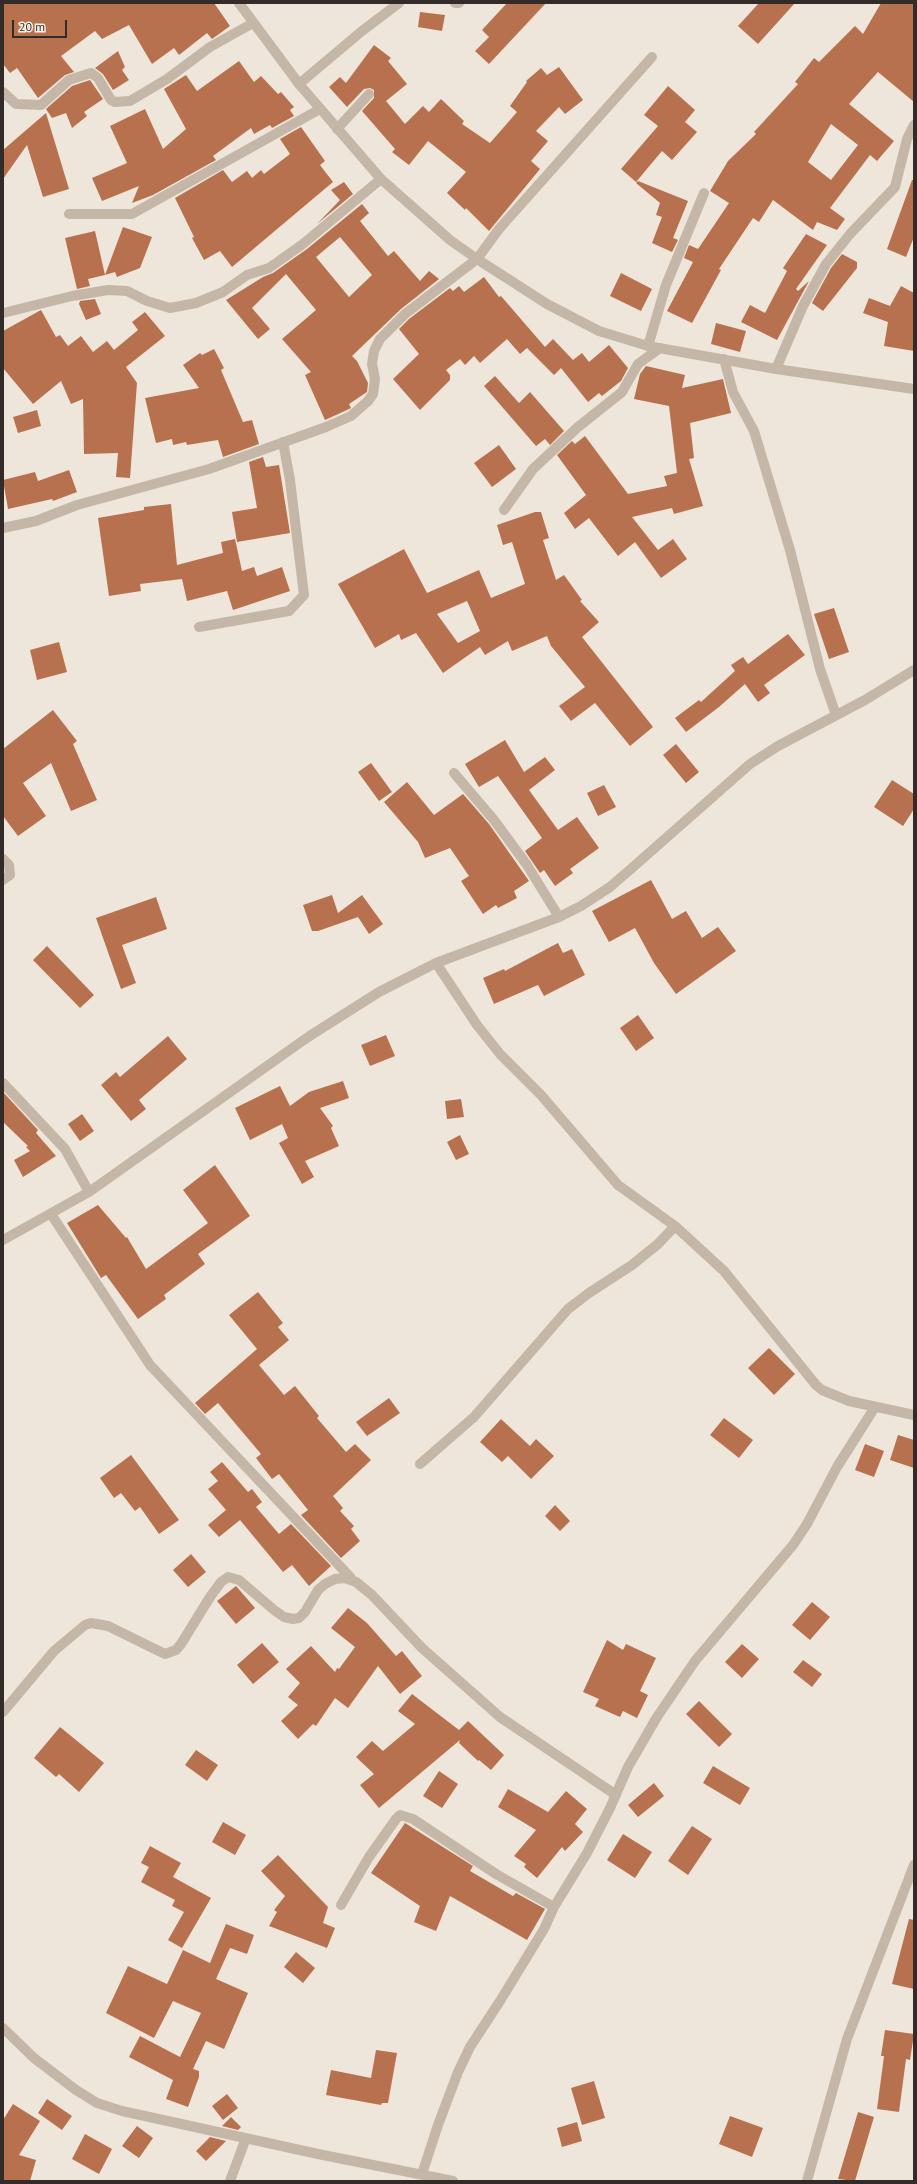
<!DOCTYPE html>
<style>
body{margin:0}
#map{position:relative;width:917px;height:2184px;overflow:hidden;background:#eee6da;font-family:"PT Sans",sans-serif}
canvas{display:block}
.frame{position:absolute;inset:0;border:4px solid #322b27;pointer-events:none}
.scale{position:absolute;left:12px;top:20px;width:55px;height:18px;box-sizing:border-box;border:2px solid #322b27;border-top:0;padding-left:5px;font-size:12px;line-height:14px;white-space:nowrap;color:#322b27;-webkit-text-stroke:3px #f7f0e6;paint-order:stroke}
</style>
<div id="map">
<canvas width="917" height="2184"></canvas>
<div class="frame"></div>
<div class="scale">20 m</div>
</div>
<script>
const ctx = document.querySelector('canvas').getContext('2d');
ctx.lineJoin = 'round';
function fillPath(path, color) {
  ctx.fillStyle = color;
  ctx.fill(path, 'evenodd');
}
function toPath(rows) {
  const path = new Path2D();
  for (const r of rows) {
    path.moveTo(r[0], r[1]);
    for (let i = 2; i < r.length; i += 2) path.lineTo(r[i], r[i + 1]);
  }
  return path;
}
function trace(path, color, width, dash) {
  ctx.strokeStyle = color;
  ctx.lineWidth = width;
  ctx.lineCap = dash ? 'butt' : 'round';
  ctx.setLineDash(dash || []);
  ctx.stroke(path);
}
fillPath(toPath([
 [3,3,214,3,230,26,212,39,207,33,179,55,174,48,152,64,129,25,102,39,95,31,61,56,74,72,65,75,38,98,17,68,10,73,3,64],
 [507,3,546,3,489,64,475,51,489,37,482,30],
 [759,3,795,3,758,44,738,26],
 [881,3,914,3,914,102,878,72,849,104,894,141,877,161,870,155,830,208,845,219,837,230,817,222,813,230,773,200,759,222,753,218,719,269,721,270,692,323,667,311,693,262,684,258,689,245,698,249,729,203,710,191,728,161,756,134,754,132,798,84,795,82,814,58,819,62,855,26,863,34],
 [831,124,858,145,831,180,808,162],
 [420,12,445,15,442,31,418,27],
 [374,45,391,58,388,61,407,84,386,101,405,124,423,106,429,112,441,99,464,121,462,124,490,143,517,112,510,106,527,82,526,81,541,68,547,75,559,67,583,100,565,114,559,107,536,131,548,141,531,161,540,169,489,231,466,208,465,210,447,193,466,172,428,141,409,165,392,152,395,149,362,111,374,98,374,90,370,88,364,89,347,107,329,87,340,77,346,83],
 [118,51,125,67,122,70,129,80,113,90,103,74,95,68],
 [239,61,254,82,261,76,278,94,281,92,294,107,290,110,294,116,272,128,270,125,254,134,251,128,213,156,216,160,153,195,132,203,139,186,102,201,92,178,127,163,110,126,145,109,163,149,186,129,164,89,186,75,197,91],
 [90,80,103,99,84,112,87,116,72,128,66,113,52,118,46,109,72,86],
 [668,86,695,110,685,122,697,132,672,160,662,151,636,182,621,169,658,126,644,115],
 [46,113,69,189,43,197,27,145,3,179,3,150],
 [301,127,325,161,320,165,333,182,232,267,220,251,204,260,192,238,194,237,175,198,223,170,232,182,247,171,252,178,261,170,264,174,290,154,280,139],
 [912,180,914,180,914,237,906,257,887,249],
 [638,181,688,201,673,238,678,240,672,252,652,243,662,217,656,215,660,203,636,183],
 [344,182,353,194,317,224,340,200,331,190],
 [362,204,369,213,360,221,388,256,394,251,420,281,429,271,439,279,401,309,352,356,357,361,368,383,367,392,349,404,351,408,347,410,325,420,305,375,311,372,282,339,316,310,286,274,252,308,270,329,258,339,226,300,263,277,273,273,307,249],
 [340,237,372,275,349,297,316,257],
 [123,227,152,237,140,268,117,277,115,272,105,275],
 [95,231,105,275,88,279,90,286,77,289,65,238],
 [806,234,827,245,796,289,798,291,809,281,777,340,741,322,750,305,765,313,787,271,783,268],
 [842,254,857,262,857,268,823,311,812,303,831,268],
 [621,273,652,289,641,311,610,296],
 [484,277,499,297,501,296,545,347,553,339,573,360,582,353,589,362,609,345,628,368,621,381,602,396,599,393,588,402,561,368,554,375,527,348,520,354,507,339,480,363,474,356,465,365,460,359,446,370,450,375,450,380,420,410,393,379,419,354,399,329,409,319,450,288,453,291,459,286,464,292],
 [901,286,914,293,914,351,884,346,888,322,863,313,869,298,890,306],
 [95,299,101,314,86,320,79,304,80,301],
 [41,310,56,337,60,335,68,346,81,336,93,352,107,341,114,350,138,330,132,322,145,312,165,336,126,367,137,383,130,478,116,477,118,453,84,454,83,399,71,404,61,381,33,404,3,368,3,331],
 [716,323,746,331,740,352,711,344],
 [214,349,224,368,221,370,243,422,252,420,259,444,223,457,218,440,187,445,186,442,173,445,172,439,156,443,145,398,199,388,183,365,200,353,202,355],
 [646,366,685,375,682,388,723,379,731,413,690,423,694,458,689,459,703,506,674,514,672,508,632,517,658,550,673,539,687,559,661,578,635,542,618,556,589,518,575,529,564,513,586,495,557,455,572,441,575,444,585,436,628,494,667,486,664,476,677,473,669,406,634,399,640,374],
 [495,376,519,403,530,392,564,431,550,445,545,439,536,446,484,386],
 [37,410,41,426,18,433,13,417],
 [499,445,516,469,492,487,474,463],
 [263,457,266,467,279,465,290,533,237,542,232,512,257,508,249,462],
 [69,470,77,492,53,501,52,499,8,509,3,480,35,472,38,481],
 [171,504,177,565,223,553,221,542,235,539,242,571,254,567,257,576,282,567,290,591,233,610,227,591,187,601,182,579,140,584,141,591,109,596,98,518,144,510,144,507],
 [535,512,541,512,549,538,543,540,556,580,564,575,582,600,580,601,599,622,582,637,653,727,630,746,595,703,571,721,559,706,585,687,551,646,547,636,512,651,508,641,485,655,480,647,443,673,416,633,401,640,399,634,375,648,338,584,404,549,427,593,479,570,491,598,525,584,512,542,503,545,497,525],
 [467,601,480,631,458,643,437,614],
 [834,608,849,652,829,659,814,614],
 [788,634,805,655,764,685,770,693,758,702,745,684,719,707,686,732,675,718,699,700,701,702,735,671,731,665,743,657,748,664],
 [59,642,67,672,37,680,30,650],
 [53,710,77,741,73,744,97,800,71,811,51,763,23,783,46,816,18,836,3,816,3,749],
 [505,740,524,772,545,757,555,770,529,790,558,830,577,817,599,848,570,869,573,873,555,886,544,870,540,873,525,851,542,838,498,776,479,787,465,764],
 [676,744,699,772,686,783,663,755],
 [371,763,392,792,379,801,358,772],
 [892,780,914,794,914,809,903,826,874,807],
 [407,782,434,815,463,794,489,824,529,881,514,891,517,898,498,908,496,905,483,914,461,881,469,876,450,848,425,858,418,842,384,802],
 [604,785,616,807,598,816,587,793],
 [651,880,672,919,686,911,702,938,718,927,736,951,676,994,654,963,635,928,609,942,592,911],
 [332,895,338,913,362,895,383,924,369,934,358,917,318,931,312,931,303,905],
 [156,897,167,929,122,945,136,983,121,989,96,918],
 [558,943,563,953,572,949,585,975,544,996,538,985,494,1004,483,978,504,969,505,971],
 [47,946,94,995,80,1008,33,960],
 [638,1015,654,1038,636,1051,620,1028],
 [386,1035,395,1056,370,1066,361,1045],
 [168,1036,187,1059,139,1100,146,1109,131,1121,101,1085,116,1072,120,1077],
 [343,1081,349,1098,320,1108,333,1126,331,1128,339,1146,305,1161,314,1177,302,1184,279,1143,288,1138,282,1124,250,1140,235,1108,280,1086,290,1106,309,1092],
 [3,1092,38,1130,36,1133,56,1156,23,1177,14,1160,30,1151,26,1147,28,1146,3,1122],
 [461,1099,464,1117,447,1119,445,1101],
 [82,1114,94,1131,80,1141,68,1124],
 [460,1135,469,1154,456,1160,447,1142],
 [215,1165,250,1216,198,1254,205,1264,164,1295,166,1299,138,1319,106,1275,101,1278,67,1223,98,1205,126,1238,127,1237,146,1269,208,1223,183,1190],
 [258,1292,283,1323,278,1327,289,1340,259,1365,284,1395,295,1386,319,1416,317,1418,346,1452,355,1444,371,1460,333,1496,343,1508,340,1511,354,1526,351,1529,360,1541,341,1558,301,1515,308,1510,279,1474,272,1479,256,1458,261,1454,218,1403,205,1414,195,1403,257,1349,229,1315],
 [769,1348,795,1374,774,1395,748,1368],
 [389,1398,400,1413,367,1436,356,1422],
 [724,1418,753,1440,739,1458,710,1435],
 [501,1419,530,1446,536,1439,554,1456,531,1479,508,1456,502,1462,480,1442],
 [898,1435,914,1440,914,1468,890,1460],
 [865,1444,884,1451,874,1477,855,1470],
 [131,1455,179,1520,159,1534,140,1507,135,1511,121,1493,114,1498,100,1478],
 [222,1462,248,1492,252,1489,262,1502,256,1507,279,1534,291,1524,331,1566,309,1586,292,1565,283,1572,240,1520,219,1537,208,1525,226,1510,208,1489,218,1481,210,1472],
 [555,1505,570,1521,560,1531,545,1516],
 [191,1554,206,1572,188,1587,173,1570],
 [236,1586,255,1608,236,1624,217,1601],
 [812,1602,830,1617,810,1640,792,1625],
 [348,1608,367,1623,396,1656,402,1651,422,1676,400,1694,378,1666,348,1708,335,1698,316,1726,313,1724,298,1739,281,1721,298,1705,288,1697,300,1683,286,1669,311,1646,335,1672,337,1668,339,1669,355,1647,331,1628],
 [607,1640,623,1650,626,1644,656,1658,640,1691,648,1695,637,1718,623,1711,620,1717,595,1706,599,1699,583,1692],
 [262,1643,279,1662,253,1684,237,1665],
 [742,1644,759,1659,742,1678,725,1662],
 [803,1660,822,1674,812,1687,793,1672],
 [412,1694,459,1730,468,1721,504,1755,491,1770,479,1760,478,1761,459,1743,460,1740,379,1808,360,1785,374,1774,356,1757,372,1741,383,1751,415,1724,398,1711],
 [699,1701,732,1734,719,1747,686,1714],
 [60,1727,104,1763,79,1792,59,1774,56,1777,34,1758],
 [196,1750,218,1765,207,1781,185,1765],
 [713,1766,750,1788,740,1805,703,1783],
 [439,1771,458,1784,442,1808,423,1796],
 [654,1783,664,1796,638,1817,628,1805],
 [508,1789,548,1812,566,1791,587,1809,575,1824,583,1832,565,1851,562,1847,537,1878,524,1867,526,1864,514,1856,536,1830,498,1807],
 [223,1822,246,1835,235,1855,212,1842],
 [405,1823,473,1866,470,1871,513,1896,516,1893,545,1909,527,1940,450,1896,436,1931,414,1922,420,1906,371,1873],
 [692,1826,712,1839,688,1875,668,1861],
 [623,1834,652,1852,635,1878,607,1860],
 [150,1846,181,1863,173,1877,211,1898,182,1948,168,1940,184,1912,172,1906,175,1900,141,1882,149,1867,141,1863],
 [278,1855,328,1907,323,1923,335,1928,327,1948,269,1926,277,1912,274,1910,285,1896,261,1871],
 [909,1919,914,1920,914,1989,892,1984],
 [226,1924,254,1935,247,1954,230,1948,216,1979,248,1993,224,2049,206,2041,193,2069,199,2071,199,2077,188,2107,166,2099,173,2080,129,2057,140,2036,180,2057,201,2013,173,2001,154,2038,106,2013,128,1966,167,1984,183,1950,210,1963],
 [296,1952,315,1968,303,1983,284,1967],
 [885,2030,914,2034,910,2060,906,2059,899,2112,877,2109,884,2056,881,2056],
 [376,2050,397,2053,388,2103,382,2103,381,2105,326,2095,331,2070,371,2078],
 [594,2081,605,2118,582,2125,571,2088],
 [227,2094,238,2108,223,2120,212,2106],
 [47,2099,72,2116,62,2130,38,2113],
 [13,2104,40,2121,19,2155,36,2160,30,2181,3,2181,3,2120],
 [858,2112,874,2117,855,2181,838,2179],
 [730,2116,763,2128,752,2157,719,2144],
 [231,2117,241,2127,238,2130,222,2126],
 [577,2122,582,2141,562,2147,557,2128],
 [137,2126,153,2138,139,2158,122,2146],
 [85,2134,112,2149,99,2174,72,2159],
 [210,2137,226,2141,206,2161,196,2151]
]), '#b8714e');
trace(toPath([
 [455,3,459,3],
 [299,84,362,31,399,3],
 [3,92,16,104,41,105,69,80,91,73,98,78,111,100,115,102,130,101,167,79,210,47,253,23],
 [337,129,369,94],
 [69,214,132,214,320,109],
 [3,313,72,296,108,290,127,291,147,301,170,308,196,303,223,292,247,275,269,268,303,244,381,179],
 [648,346,666,285,704,193],
 [724,359,733,392,754,431,790,550,820,669,836,715],
 [776,369,803,306,826,264,850,234,895,187,907,139,914,125],
 [504,510,533,469,578,427,622,392,638,364,660,348],
 [3,528,36,521,77,505,209,469,326,427,351,416,368,401,373,394,375,379,372,364,374,351,380,339,405,314,477,259,499,229,652,57],
 [199,627,289,611,304,595,290,480,283,442],
 [454,773,494,820,527,865,559,917],
 [3,859,9,865,10,875,3,880],
 [436,963,477,1025,500,1054,541,1095,618,1185,675,1226,724,1271,816,1385,822,1390,849,1401,914,1415],
 [3,1083,65,1149,89,1192],
 [51,1214,150,1365,351,1578,350,1579],
 [3,1240,89,1192,308,1037,379,992,436,963,559,917,581,906,610,887,632,868,750,764,778,746,865,700,914,670],
 [420,1464,474,1417,568,1309,589,1293,632,1265,658,1244,675,1226],
 [3,1712,54,1651,85,1625,91,1623,108,1626,165,1654,176,1650,181,1644,210,1597,221,1582,228,1577,239,1580,274,1610,284,1617,293,1619,299,1618,305,1612,318,1590,325,1584,335,1579,345,1578,356,1582,372,1595,422,1648,500,1717,616,1795],
 [341,1905,369,1857,396,1819,400,1815,413,1819,496,1874,554,1907],
 [3,2028,34,2058,76,2090,97,2103,122,2111,318,2154,453,2181],
 [422,2174,438,2125,458,2072,470,2047,500,2001,544,1929,554,1907,587,1853,610,1808,628,1767,657,1717,695,1661,793,1545,807,1524,837,1467,875,1407],
 [230,2181,246,2138],
 [807,2181,847,2039,914,1865]
]), '#c5b7a7', 10);
trace(toPath([
 [239,3,299,84,381,179,450,240,477,259,547,304,599,331,648,346,776,369,914,389]
]), '#c5b7a7', 10);
</script>
